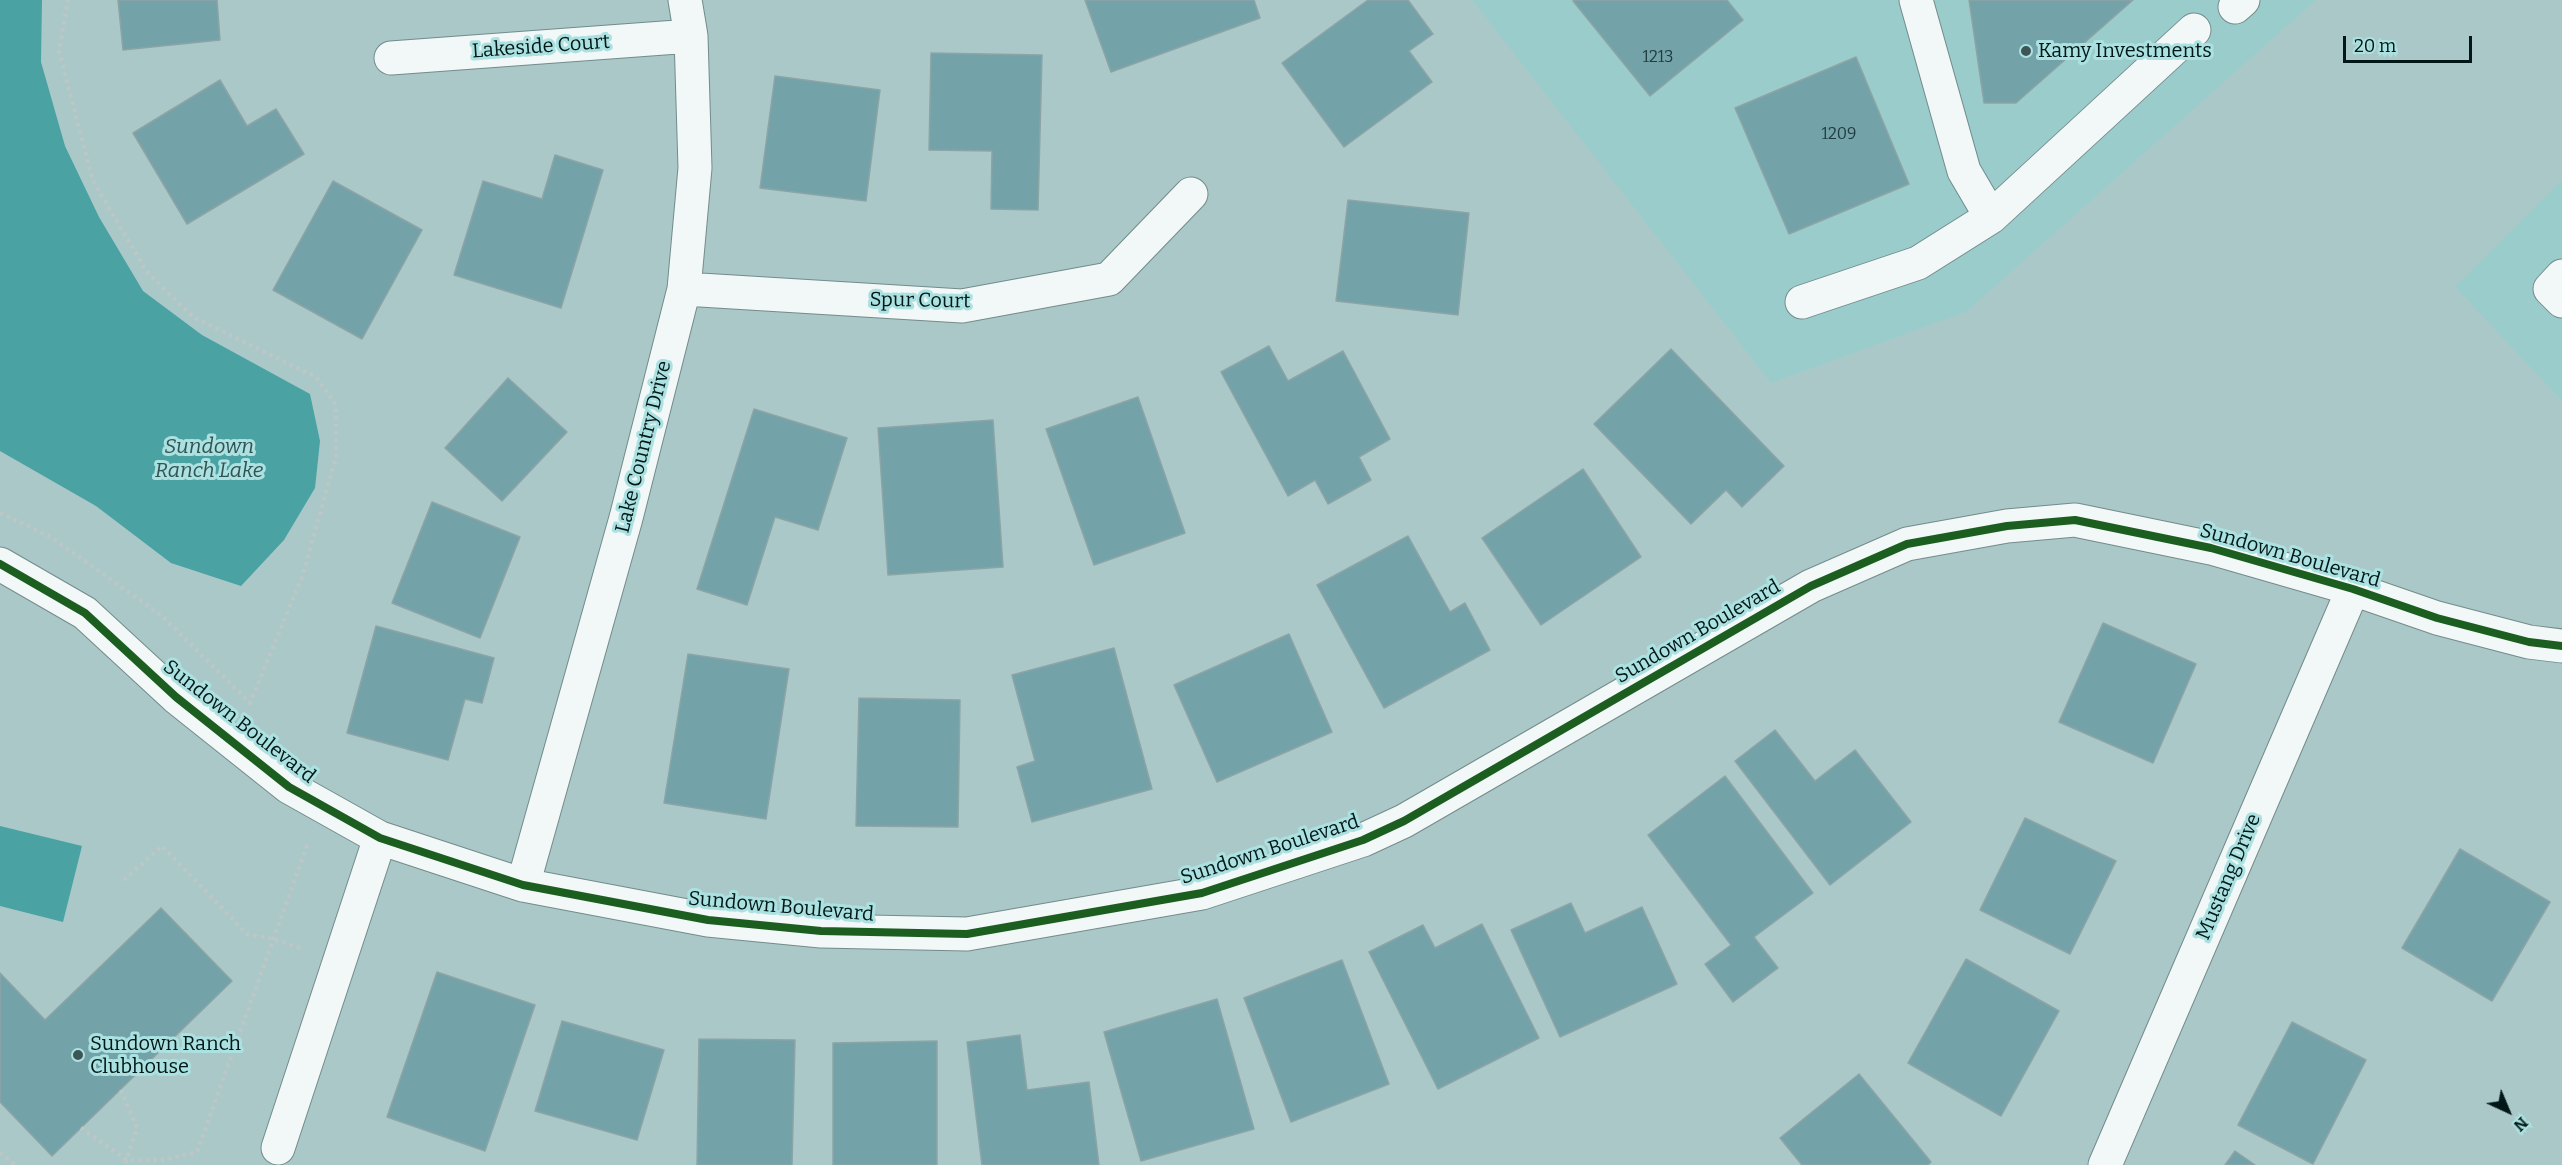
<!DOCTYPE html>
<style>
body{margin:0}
#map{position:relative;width:2562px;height:1165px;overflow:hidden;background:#abc8c8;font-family:Bitter,serif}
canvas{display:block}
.north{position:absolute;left:2478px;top:1081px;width:60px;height:60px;-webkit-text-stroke:4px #abe2e1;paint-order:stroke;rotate:136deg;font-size:16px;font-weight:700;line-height:24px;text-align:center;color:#021717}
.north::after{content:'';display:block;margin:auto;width:21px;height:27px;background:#021717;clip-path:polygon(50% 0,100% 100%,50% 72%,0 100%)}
.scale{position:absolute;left:2343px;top:36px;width:129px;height:27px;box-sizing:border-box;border:3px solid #021717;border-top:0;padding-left:8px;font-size:18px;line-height:21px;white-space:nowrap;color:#021717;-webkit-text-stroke:4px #abe2e1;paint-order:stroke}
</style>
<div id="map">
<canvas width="2562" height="1165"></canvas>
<div class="north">N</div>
<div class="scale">20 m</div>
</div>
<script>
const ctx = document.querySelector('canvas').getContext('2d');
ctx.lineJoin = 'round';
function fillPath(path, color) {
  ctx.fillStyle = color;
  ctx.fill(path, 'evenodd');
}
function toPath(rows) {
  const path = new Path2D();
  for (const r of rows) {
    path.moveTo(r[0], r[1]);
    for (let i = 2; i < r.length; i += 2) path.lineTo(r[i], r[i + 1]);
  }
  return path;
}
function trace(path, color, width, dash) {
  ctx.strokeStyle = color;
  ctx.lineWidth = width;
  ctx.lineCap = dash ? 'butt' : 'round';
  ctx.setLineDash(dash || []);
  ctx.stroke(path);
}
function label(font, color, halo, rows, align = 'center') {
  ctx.font = font + ' Bitter,serif';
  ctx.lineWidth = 6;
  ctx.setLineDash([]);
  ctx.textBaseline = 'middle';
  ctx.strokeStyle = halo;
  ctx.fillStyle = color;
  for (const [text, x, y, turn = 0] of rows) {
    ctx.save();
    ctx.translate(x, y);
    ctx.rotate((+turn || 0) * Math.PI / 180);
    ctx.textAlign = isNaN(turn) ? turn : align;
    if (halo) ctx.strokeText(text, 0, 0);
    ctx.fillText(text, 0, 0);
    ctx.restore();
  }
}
fillPath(toPath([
 [1472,0,2316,0,1966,312,1771,383],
 [2562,180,2562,401,2455,287]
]), '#9bcccc');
fillPath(toPath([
 [0,0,42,0,41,62,65,146,99,217,143,291,202,335,310,394,320,441,315,488,284,540,241,586,171,563,96,506,0,451],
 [0,826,82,846,63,922,0,906]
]), '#4aa2a3');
const building = toPath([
 [118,0,217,0,220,40,123,50,118,0],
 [1085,0,1254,0,1260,18,1111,72,1085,0],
 [1368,0,1408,0,1433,34,1409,51,1432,82,1344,147,1282,63,1368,0],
 [1575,0,1727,0,1743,20,1650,96,1573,1,1575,0],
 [1969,0,2133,0,2016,103,1984,103,1969,0],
 [931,53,1042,55,1038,210,991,209,992,151,929,150,931,53],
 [1856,57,1909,184,1789,234,1735,108,1856,57],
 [775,76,880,90,866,201,760,188,775,76],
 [220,80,247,126,276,109,304,154,187,224,133,133,220,80],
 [555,155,603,170,561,308,454,275,483,181,542,199,555,155],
 [333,181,422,230,362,339,273,290,333,181],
 [1348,200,1469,213,1458,315,1336,301,1348,200],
 [1269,346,1288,381,1343,351,1390,439,1359,457,1371,480,1328,504,1315,480,1288,496,1221,372,1269,346],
 [1671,349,1784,466,1742,507,1726,490,1691,524,1594,424,1671,349],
 [508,378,567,432,502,501,445,448,508,378],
 [1138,397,1185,533,1094,565,1046,429,1138,397],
 [754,409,847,438,818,530,775,517,747,605,697,589,754,409],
 [993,420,1003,567,888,575,878,428,993,420],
 [1583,469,1641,557,1541,625,1482,538,1583,469],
 [432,502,520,537,480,638,392,603,432,502],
 [1408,536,1450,612,1465,603,1490,650,1384,708,1317,585,1408,536],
 [2103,623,2196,664,2153,763,2059,722,2103,623],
 [376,626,494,658,482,703,465,699,448,760,347,733,376,626],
 [1289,634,1332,732,1217,782,1174,685,1289,634],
 [1114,648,1152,789,1032,822,1017,767,1035,761,1012,675,1114,648],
 [688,654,789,669,766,819,664,803,688,654],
 [859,698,960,700,958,827,856,826,859,698],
 [1775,730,1815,781,1855,750,1911,822,1830,885,1735,761,1775,730],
 [1725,776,1813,893,1754,937,1778,968,1733,1002,1705,964,1731,945,1648,835,1725,776],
 [2025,818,2116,861,2070,954,1980,910,2025,818],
 [2460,849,2550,902,2492,1001,2402,948,2460,849],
 [1571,903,1585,933,1642,907,1677,984,1560,1037,1511,930,1571,903],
 [161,908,232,981,52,1156,0,1102,0,973,45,1020,161,908],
 [1482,924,1539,1038,1438,1089,1369,952,1423,925,1435,948,1482,924],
 [1966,959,2059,1011,2001,1116,1908,1063,1966,959],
 [1342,960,1389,1084,1291,1122,1244,998,1342,960],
 [437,972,535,1005,485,1151,387,1117,437,972],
 [1217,999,1254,1129,1141,1161,1104,1032,1217,999],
 [562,1021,664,1050,637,1140,535,1111,562,1021],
 [2292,1022,2366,1060,2313,1164,2238,1125,2292,1022],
 [1020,1035,1027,1090,1089,1082,1099,1165,982,1165,967,1042,1020,1035],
 [699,1039,795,1040,792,1165,697,1165,699,1039],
 [937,1041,937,1165,833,1165,833,1043,937,1041],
 [1859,1074,1931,1162,1928,1165,1802,1165,1780,1138,1859,1074],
 [2235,1151,2255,1165,2225,1165,2235,1151]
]);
fillPath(building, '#73a3a9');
trace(building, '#8da4a6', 1.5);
const minor = toPath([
 [1916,0,1964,171,1991,217],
 [2235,7,2243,0],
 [391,58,691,36],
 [2562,276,2550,289,2562,301],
 [684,289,962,306,1109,279,1191,194],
 [1802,302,1918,263,1991,217,2194,30],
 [0,564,85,613,176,697,289,787,380,838,523,885,708,920,821,931,967,934,1202,893,1363,840,1404,821,1811,586,1907,544,2007,526,2075,520,2211,548,2353,589,2437,618,2529,642,2562,646],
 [523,885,626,518,684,289,695,168,691,36,685,0],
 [278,1148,380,838],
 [2105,1165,2353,589]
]);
trace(minor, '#738b8b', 35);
trace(toPath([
 [0,513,51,537,162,616,250,703,302,577,336,457,336,405,316,377,193,317,147,272,93,181,59,51,68,0],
 [124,880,162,846,247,934,273,939,303,949],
 [121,1090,137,1128,125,1165],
 [81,1128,127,1160,163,1160,197,1152,308,843],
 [0,1153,15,1165]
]), '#bec7c6', 4, [3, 4.5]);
trace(minor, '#f2f7f7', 33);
trace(toPath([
 [0,564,85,613,176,697,289,787,380,838,523,885,708,920,821,931,967,934,1202,893,1363,840,1404,821,1811,586,1907,544,2007,526,2075,520,2211,548,2353,589,2437,618,2529,642,2562,646]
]), '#1b5e20', 8);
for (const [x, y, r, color] of [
 [2026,51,6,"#3d5555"],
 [78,1055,6,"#3d5555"]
]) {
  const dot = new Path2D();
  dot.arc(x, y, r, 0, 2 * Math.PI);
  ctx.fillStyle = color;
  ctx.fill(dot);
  trace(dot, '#abe2e1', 2);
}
label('16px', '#1e3a3c', null, [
 ["1213",1658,58],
 ["1209",1839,135]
]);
label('20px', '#021717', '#abe2e1', [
 ["Lakeside Court",541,47,-4],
 ["Spur Court",920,301,1],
 ["Lake Country Drive",644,447,-76],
 ["Sundown Boulevard",2290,556,16],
 ["Sundown Boulevard",1698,632,-30],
 ["Sundown Boulevard",239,722,38],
 ["Sundown Boulevard",1270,850,-18],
 ["Mustang Drive",2229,877,-67],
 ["Sundown Boulevard",781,907,5]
]);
label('20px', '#021717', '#abe2e1', [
 ["Kamy Investments",2038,51],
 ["Sundown Ranch",90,1044],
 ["Clubhouse",90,1067]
], 'left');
label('italic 21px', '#335353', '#abe2e1', [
 ["Sundown",209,447],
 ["Ranch Lake",209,471]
]);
</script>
